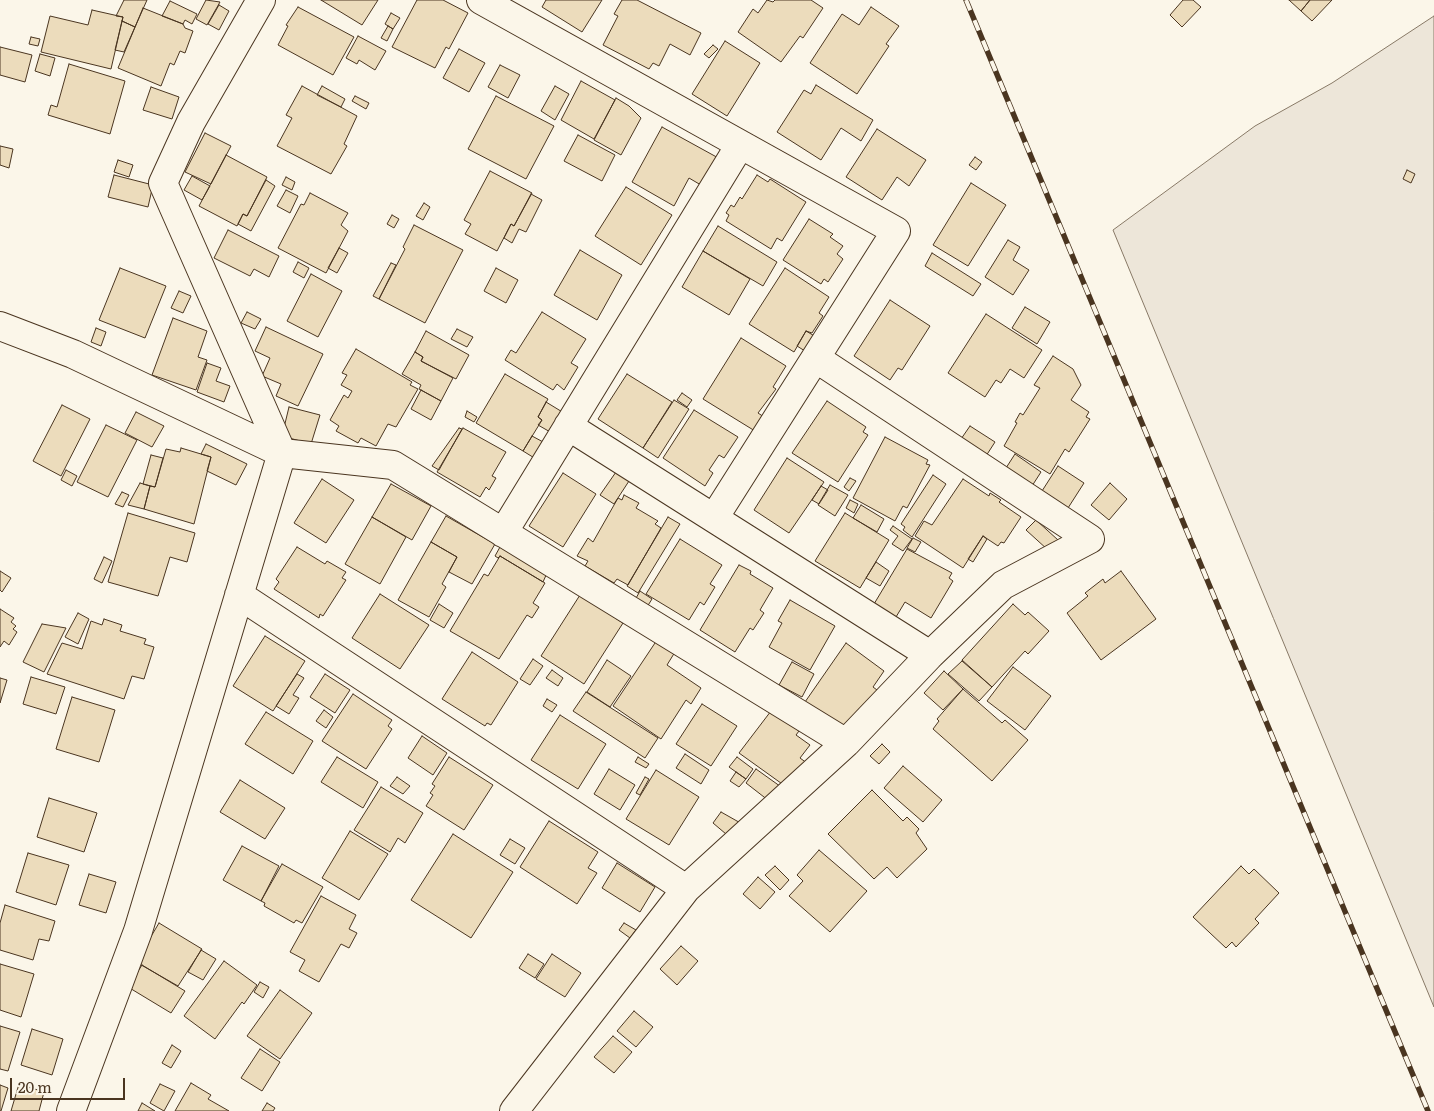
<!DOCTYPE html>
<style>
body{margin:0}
#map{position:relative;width:1434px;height:1111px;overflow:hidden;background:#fbf6e9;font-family:Literata,serif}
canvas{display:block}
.scale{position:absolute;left:10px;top:1078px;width:115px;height:22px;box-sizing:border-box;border:2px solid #4a3520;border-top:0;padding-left:6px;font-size:15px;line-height:18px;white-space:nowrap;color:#4a3520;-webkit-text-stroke:4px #fbf6e9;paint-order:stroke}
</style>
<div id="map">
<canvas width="1434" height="1111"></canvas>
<div class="scale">20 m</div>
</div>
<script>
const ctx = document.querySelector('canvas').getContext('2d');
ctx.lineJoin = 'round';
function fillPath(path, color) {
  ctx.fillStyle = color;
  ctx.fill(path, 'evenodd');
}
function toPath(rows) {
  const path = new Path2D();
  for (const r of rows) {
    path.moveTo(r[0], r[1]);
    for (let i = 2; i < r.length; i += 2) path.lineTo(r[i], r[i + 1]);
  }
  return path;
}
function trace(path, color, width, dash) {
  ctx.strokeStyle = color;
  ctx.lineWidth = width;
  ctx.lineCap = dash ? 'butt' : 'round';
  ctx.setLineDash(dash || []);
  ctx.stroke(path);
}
const green = toPath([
 [1434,16,1434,1007,1113,230,1255,126,1332,83,1434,16]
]);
fillPath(green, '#ede6d9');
trace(green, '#887966', 1);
const building = toPath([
 [124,0,147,0,135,27,122,21,123,17,116,16,124,0],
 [206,0,220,2,207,25,196,19,206,0],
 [321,0,378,0,362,25,321,0],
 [417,0,443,0,468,13,449,49,446,47,435,68,392,47,417,0],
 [546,0,602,0,582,32,542,7,546,0],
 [622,0,637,0,701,33,690,55,670,44,659,66,653,63,649,69,603,45,618,16,614,14,622,0],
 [767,0,773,2,775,0,811,0,823,8,803,38,800,36,781,62,738,32,753,9,758,13,767,0],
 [1183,0,1193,0,1201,7,1182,27,1170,15,1183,0],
 [1289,0,1310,0,1301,11,1289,0],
 [1310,0,1332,0,1312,21,1301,11,1310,0],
 [170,1,197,14,192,24,185,20,183,24,162,16,170,1],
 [219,5,229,11,219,30,208,24,219,5],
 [298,7,354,37,333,75,278,45,288,26,286,25,298,7],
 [871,7,899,26,886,44,889,46,857,94,810,63,842,14,859,25,871,7],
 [143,8,183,24,185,28,193,31,185,53,180,51,174,65,170,63,161,86,118,68,143,8],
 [92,10,123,17,111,69,41,52,50,16,88,25,92,10],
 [391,13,400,18,393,29,385,24,391,13],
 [122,21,135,27,124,52,115,50,122,21],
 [388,26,393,29,387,41,381,38,388,26],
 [358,36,386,51,375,70,359,60,357,64,346,58,358,36],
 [31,37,40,39,38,46,29,44,31,37],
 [725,41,760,63,727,116,692,94,725,41],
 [713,45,718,49,709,58,704,54,713,45],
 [0,47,32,55,25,82,0,75,0,47],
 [459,49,485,63,469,92,443,78,459,49],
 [40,54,55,58,50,76,35,71,40,54],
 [69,64,125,81,110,134,48,115,51,105,57,107,69,64],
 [500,65,520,75,508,98,488,87,500,65],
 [581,81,615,100,594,139,561,120,581,81],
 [816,85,873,120,861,141,841,128,821,160,777,132,804,90,811,94,816,85],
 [302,86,357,116,344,144,347,146,331,174,277,146,292,118,286,115,302,86],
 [322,86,345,99,341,107,317,95,322,86],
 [555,86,569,94,555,120,541,111,555,86],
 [151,87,179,97,172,119,143,110,151,87],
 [355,96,369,103,366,109,352,101,355,96],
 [496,96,554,126,526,179,468,149,496,96],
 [616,98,629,106,641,118,621,155,594,140,616,98],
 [662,127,722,160,706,188,689,178,674,206,632,182,662,127],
 [877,129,926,160,909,186,897,177,882,200,846,177,877,129],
 [205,133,231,146,211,184,185,172,205,133],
 [578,135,615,155,602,181,564,161,578,135],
 [0,146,13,149,9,168,0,165,0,146],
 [226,155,267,177,247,216,243,214,237,226,199,206,226,155],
 [975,157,982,162,976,170,969,165,975,157],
 [118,160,133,165,129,177,114,172,118,160],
 [1407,170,1415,174,1411,183,1403,179,1407,170],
 [490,171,532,193,514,226,511,224,497,251,465,234,471,224,464,220,490,171],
 [114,175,153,185,148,207,108,197,114,175],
 [757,175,768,182,770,179,806,202,782,241,777,238,771,249,726,221,729,215,726,213,731,205,734,207,740,197,742,199,757,175],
 [192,176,210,186,202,200,184,190,192,176],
 [286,177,295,182,292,190,282,185,286,177],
 [266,180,275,186,251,231,238,224,243,214,247,216,266,180],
 [971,183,1006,205,968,266,933,245,971,183],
 [626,187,672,215,641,265,595,236,626,187],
 [286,190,298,196,290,213,277,206,286,190],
 [310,193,348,213,341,225,348,231,326,273,278,248,301,204,304,205,310,193],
 [531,194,542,200,526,232,519,229,512,243,504,238,511,224,514,226,531,194],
 [424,203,430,207,423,220,416,216,424,203],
 [392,215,399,219,394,228,387,224,392,215],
 [809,219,833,234,830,237,843,246,837,254,843,259,828,282,824,279,821,284,783,260,809,219],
 [414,225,463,250,425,323,379,299,405,249,403,247,414,225],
 [718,226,777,262,763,286,703,251,718,226],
 [228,230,279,256,269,277,254,269,250,276,214,258,228,230],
 [1008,240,1020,247,1013,260,1029,270,1013,295,985,277,1008,240],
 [339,248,348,253,337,273,328,268,339,248],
 [580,250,622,275,597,320,554,295,580,250],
 [703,251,750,279,729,315,682,287,703,251],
 [932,253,981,284,973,296,925,266,932,253],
 [298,262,309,268,304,278,293,272,298,262],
 [391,263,396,265,379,299,373,296,391,263],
 [120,268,166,286,145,338,99,320,120,268],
 [496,268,518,280,506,303,484,291,496,268],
 [785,268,829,297,819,313,823,316,812,333,806,331,794,352,749,324,785,268],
 [311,274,342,291,318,337,287,321,311,274],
 [179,291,191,296,183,313,171,308,179,291],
 [890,300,930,326,902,370,898,368,890,380,854,356,890,300],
 [1025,307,1050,322,1037,344,1012,328,1025,307],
 [247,312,261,319,255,329,241,323,247,312],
 [542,312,586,339,571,363,578,367,564,390,557,384,553,390,505,360,511,350,516,353,542,312],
 [986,314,1042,350,1024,378,1010,369,1001,383,996,380,985,397,948,373,986,314],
 [173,318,207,331,198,357,207,360,196,390,152,375,173,318],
 [266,327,323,354,298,406,276,396,281,384,262,376,270,358,255,351,266,327],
 [96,328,106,332,101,346,91,342,96,328],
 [457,329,473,337,467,347,451,339,457,329],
 [426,331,469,355,456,379,421,361,423,357,415,352,426,331],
 [806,331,823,341,813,356,797,346,806,331],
 [741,338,786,366,773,387,776,389,758,413,764,417,755,431,703,399,741,338],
 [356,349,412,382,410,385,418,389,396,427,388,424,376,446,361,438,358,443,336,431,339,426,330,420,344,395,348,398,352,391,341,385,347,375,342,373,356,349],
 [415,352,423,357,421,361,453,378,441,401,419,389,421,385,402,374,415,352],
 [1053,356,1073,369,1081,385,1071,400,1089,412,1086,417,1090,419,1069,452,1065,449,1050,474,1004,446,1017,423,1015,422,1020,413,1023,415,1040,388,1034,385,1053,356],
 [207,363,221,368,216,381,230,386,224,402,197,392,207,363],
 [505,374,548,399,538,417,542,420,523,451,476,423,505,374],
 [627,374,672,402,643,448,598,419,627,374],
 [421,390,441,401,431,420,411,409,421,390],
 [682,393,692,400,687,407,677,400,682,393],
 [674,400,689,409,658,458,643,448,674,400],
 [827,401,866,427,863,432,868,435,838,482,792,453,827,401],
 [546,402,564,413,552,433,538,425,542,420,538,417,546,402],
 [62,405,90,419,61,476,33,461,62,405],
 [289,407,320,415,311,444,282,436,289,407],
 [694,410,738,437,724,458,719,455,709,470,713,473,705,486,663,458,694,410],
 [467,411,477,417,474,422,465,417,467,411],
 [136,412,164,426,152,447,125,433,136,412],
 [106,425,137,440,108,497,77,482,106,425],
 [970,426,995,442,986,456,961,439,970,426],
 [459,428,462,429,439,470,432,466,459,428],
 [463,428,506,452,492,476,496,478,489,490,486,487,480,497,437,472,463,428],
 [532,436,545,443,536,459,523,451,532,436],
 [885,437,928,460,926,464,930,465,907,508,903,506,895,521,853,498,885,437],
 [206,444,247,464,236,485,207,471,211,457,201,454,206,444],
 [181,448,211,457,194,524,144,509,150,486,155,487,166,449,180,452,181,448],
 [1015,454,1041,472,1032,486,1006,468,1015,454],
 [151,455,163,458,155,487,143,484,151,455],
 [787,458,824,482,789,533,754,510,787,458],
 [1058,466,1084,483,1068,508,1042,491,1058,466],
 [66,470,77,476,72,486,61,480,66,470],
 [616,472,629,481,614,504,600,495,616,472],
 [563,473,596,494,563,547,529,526,563,473],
 [933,475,946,484,912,537,903,530,905,527,901,524,933,475],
 [850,478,856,481,849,491,844,487,850,478],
 [322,479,354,500,326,543,294,523,322,479],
 [963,479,989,496,990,493,1001,500,999,502,1021,517,1004,543,1001,542,998,546,983,536,963,568,915,536,924,521,932,525,963,479],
 [140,483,150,486,144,509,128,505,140,483],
 [1110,483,1127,499,1109,520,1091,505,1110,483],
 [391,484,431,506,412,540,372,517,391,484],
 [830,485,848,495,835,516,818,505,830,485],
 [821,486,828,490,819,504,812,500,821,486],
 [122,492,129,495,123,507,115,504,122,492],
 [624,495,639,503,636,508,658,521,655,524,661,528,628,585,617,579,614,583,585,566,588,561,577,556,588,538,593,542,618,498,622,500,624,495],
 [850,500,858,504,854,513,846,508,850,500],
 [861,505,884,519,877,532,853,518,861,505],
 [128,513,195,533,187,562,170,557,158,596,108,582,128,513],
 [845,513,889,540,860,588,815,561,845,513],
 [446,516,495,544,472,584,449,572,457,557,431,542,446,516],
 [372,517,406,537,380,584,345,564,372,517],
 [668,517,680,524,638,593,627,586,668,517],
 [1036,520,1058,540,1048,550,1026,530,1036,520],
 [893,526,912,539,903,551,892,544,898,536,890,530,893,526],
 [983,536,987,539,973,562,968,559,983,536],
 [913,538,921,542,915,552,907,548,913,538],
 [680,539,722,565,710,584,715,587,704,605,700,602,689,620,646,594,680,539],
 [431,542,457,557,442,584,446,587,429,617,398,600,431,542],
 [297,547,325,564,327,561,346,572,342,578,346,580,323,616,320,614,319,618,274,589,279,582,276,579,297,547],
 [500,547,547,573,543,582,500,556,498,558,495,556,500,547],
 [907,549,952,573,949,578,953,581,931,618,905,602,896,617,874,604,907,549],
 [500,556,545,583,533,603,539,607,532,618,527,615,499,659,450,631,484,574,488,576,500,556],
 [104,557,112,561,102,583,94,579,104,557],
 [876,562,889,571,880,586,866,578,876,562],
 [739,565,751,571,750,574,773,588,760,610,764,613,753,630,750,628,735,652,700,630,739,565],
 [0,571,11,578,2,592,0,590,0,571],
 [1121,571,1156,619,1101,660,1067,613,1088,596,1085,593,1103,579,1105,583,1121,571],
 [640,591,652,599,647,607,635,600,640,591],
 [380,594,429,625,400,669,352,638,380,594],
 [580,595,623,623,584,684,541,656,580,595],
 [790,600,835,626,810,670,769,647,782,623,778,621,790,600],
 [439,604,453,613,444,628,430,620,439,604],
 [1013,604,1025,615,1028,612,1049,631,1028,654,1025,651,992,687,962,660,1013,604],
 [0,609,14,618,11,622,16,626,13,629,17,632,9,645,4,641,0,647,0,609],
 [78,613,89,619,78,644,65,637,78,613],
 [104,619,122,625,120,631,146,639,144,644,154,647,144,679,132,676,124,699,47,674,62,643,82,649,91,621,102,625,104,619],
 [42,624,66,628,44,672,23,662,42,624],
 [265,636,305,661,273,711,233,686,265,636],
 [657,640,675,652,667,665,701,688,691,704,686,700,661,739,613,706,657,640],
 [846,643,884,671,873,687,877,690,861,713,857,711,844,730,805,702,846,643],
 [472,652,518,682,491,725,487,723,485,726,442,699,472,652],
 [533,659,543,666,530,685,520,679,533,659],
 [607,660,631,676,610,707,587,692,607,660],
 [962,661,992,687,979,701,948,674,962,661],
 [792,662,814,674,802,697,779,685,792,662],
 [1013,667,1051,696,1025,730,987,701,1013,667],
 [552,670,563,678,558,686,546,678,552,670],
 [944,671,963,689,943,710,924,693,944,671],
 [297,674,304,678,293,695,299,698,289,714,276,706,297,674],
 [325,674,350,690,335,713,310,697,325,674],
 [31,677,65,687,56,714,23,704,31,677],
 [0,678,7,680,0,703,0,678],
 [963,689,1002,723,1005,720,1028,740,992,781,933,729,939,721,937,719,963,689],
 [586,692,658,738,645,758,573,711,586,692],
 [353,694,392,720,388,726,392,729,366,769,322,741,353,694],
 [72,697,115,710,99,762,56,749,72,697],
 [547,699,557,705,552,712,543,706,547,699],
 [702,704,737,726,711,766,676,744,702,704],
 [324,710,333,717,326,728,316,721,324,710],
 [771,711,799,731,796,735,810,745,800,758,815,769,792,791,739,753,771,711],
 [266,712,313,741,293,774,245,744,266,712],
 [560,715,606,744,578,789,531,760,560,715],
 [422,736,447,753,433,775,408,758,422,736],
 [882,744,890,752,879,764,870,756,882,744],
 [685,754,709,770,701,784,676,768,685,754],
 [337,757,378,782,363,808,321,782,337,757],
 [449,757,493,785,464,830,426,806,433,795,430,793,435,786,432,784,449,757],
 [638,757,649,764,646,768,635,762,638,757],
 [737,757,753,769,746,779,729,767,737,757],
 [903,766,942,800,923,822,884,788,903,766],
 [609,769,635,785,620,810,594,794,609,769],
 [756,769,784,789,773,804,746,783,756,769],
 [656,770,699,797,669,845,626,819,656,770],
 [736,772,746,779,739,787,730,781,736,772],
 [397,777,410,786,403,794,390,786,397,777],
 [645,777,649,779,640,795,636,793,645,777],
 [240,780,285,808,265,839,220,812,240,780],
 [381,787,423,813,405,843,398,838,390,852,354,830,381,787],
 [872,790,903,821,907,817,919,829,916,833,927,849,897,878,887,867,874,879,828,834,872,790],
 [49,798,97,813,84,852,37,837,49,798],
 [721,812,744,825,726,834,713,823,721,812],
 [549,821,598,852,588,868,597,873,577,904,520,867,549,821],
 [350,831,388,854,359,900,322,878,350,831],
 [453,834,513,872,471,938,411,900,453,834],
 [510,839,525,848,515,864,500,855,510,839],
 [242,846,279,866,261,901,223,880,242,846],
 [819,850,867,891,830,932,789,896,803,881,797,875,819,850],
 [28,853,69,865,56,905,16,892,28,853],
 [617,863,655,887,640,912,602,888,617,863],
 [282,864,323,887,302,923,296,920,294,923,264,906,265,903,261,901,282,864],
 [775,866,789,880,780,890,765,875,775,866],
 [1241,866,1249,874,1254,869,1279,893,1255,919,1259,923,1236,947,1232,942,1226,948,1193,917,1241,866],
 [89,874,116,882,106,913,79,905,89,874],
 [758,877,775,892,760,909,743,894,758,877],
 [321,896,356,915,349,929,357,933,349,948,341,944,319,982,299,971,305,960,290,952,321,896],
 [5,905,55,921,49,941,39,939,33,960,0,950,0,923,5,905],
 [159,923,202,949,178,986,136,962,159,923],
 [624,923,636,930,630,938,619,930,624,923],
 [681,946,698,961,677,985,660,969,681,946],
 [201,950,216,959,203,980,188,972,201,950],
 [528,954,544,964,535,978,519,968,528,954],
 [552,954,581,973,565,997,536,979,552,954],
 [224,961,257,985,244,1004,242,1002,215,1039,184,1016,224,961],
 [0,964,34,974,21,1017,0,1010,0,964],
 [142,965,185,991,171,1013,128,987,142,965],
 [260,982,269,987,263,998,254,992,260,982],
 [280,990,312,1013,280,1059,247,1036,280,990],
 [634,1011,653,1027,636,1047,617,1031,634,1011],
 [0,1026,20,1032,8,1071,0,1069,0,1026],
 [32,1029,63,1039,52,1075,21,1065,32,1029],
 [613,1036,632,1052,614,1073,594,1057,613,1036],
 [172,1045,181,1051,171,1068,162,1063,172,1045],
 [260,1049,280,1062,262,1091,241,1078,260,1049],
 [191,1083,211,1095,208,1099,229,1111,175,1111,191,1083],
 [19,1084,44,1092,39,1111,11,1111,19,1084],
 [160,1084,175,1091,164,1111,150,1103,160,1084],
 [0,1085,8,1088,1,1111,0,1111,0,1085],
 [142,1103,155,1111,138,1111,142,1103],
 [267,1103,275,1108,273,1111,262,1111,267,1103]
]);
fillPath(building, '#ecdcbc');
trace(building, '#4a3520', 1);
const minor = toPath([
 [481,0,896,231,714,518],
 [0,326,73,354,282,453,393,465,846,743],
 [568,426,930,655],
 [503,533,740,145],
 [239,595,686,889],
 [71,1111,138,931,282,453,163,183,191,122,261,0],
 [514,1111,686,889,846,743,930,655,1003,585,1090,539,817,359]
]);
trace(minor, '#4a3520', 30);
trace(minor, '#fbf6e9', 28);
const rail = toPath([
 [966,0,1428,1111]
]);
trace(rail, '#4a3520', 5.5);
trace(rail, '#fbf6e9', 4, [11]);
</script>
